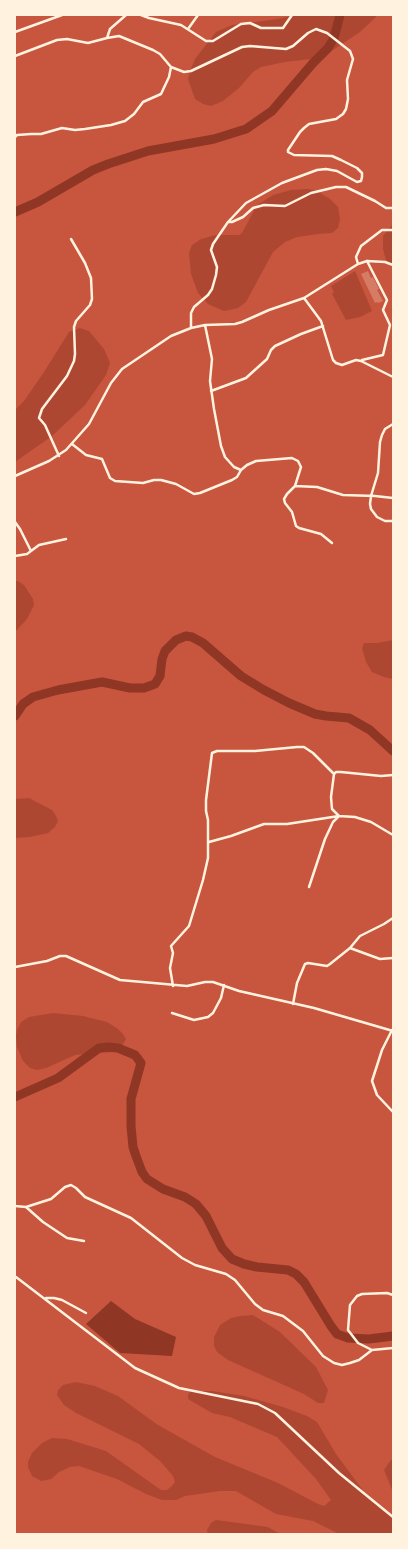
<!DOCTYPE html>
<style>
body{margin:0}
#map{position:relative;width:408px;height:1549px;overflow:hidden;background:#c8553d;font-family:"Varela Round",sans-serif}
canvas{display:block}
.frame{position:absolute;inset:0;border:16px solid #fff3e0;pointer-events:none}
</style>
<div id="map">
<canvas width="408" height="1549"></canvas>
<div class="frame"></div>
</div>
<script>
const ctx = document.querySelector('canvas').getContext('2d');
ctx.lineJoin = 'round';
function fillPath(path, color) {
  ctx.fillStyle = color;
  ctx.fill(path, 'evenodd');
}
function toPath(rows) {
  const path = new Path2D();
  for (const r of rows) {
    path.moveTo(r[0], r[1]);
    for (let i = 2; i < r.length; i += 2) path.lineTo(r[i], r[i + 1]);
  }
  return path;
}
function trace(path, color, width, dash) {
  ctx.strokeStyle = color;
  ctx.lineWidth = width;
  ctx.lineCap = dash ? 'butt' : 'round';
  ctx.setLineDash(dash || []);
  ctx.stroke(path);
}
fillPath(toPath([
 [296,15,378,15,360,32,333,50,311,59,285,62,261,67,253,72,239,88,223,101,211,106,203,104,195,99,188,79,190,71,195,59,216,32,232,25,278,19],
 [308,189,317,191,330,199,338,207,340,219,338,228,332,233,318,234,297,237,285,242,273,252,246,302,238,308,224,311,208,304,198,293,191,274,189,253,192,245,201,239,216,235,239,235,242,233,257,205,273,195,291,190],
 [393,224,393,267,386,260,383,249,383,236],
 [355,271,372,311,360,317,346,320,332,294,334,292,331,286],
 [80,328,89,331,104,349,110,363,106,375,85,405,52,436,15,462,15,410,24,401,44,372,69,332],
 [15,581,18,581,24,585,33,599,34,605,27,619,15,632],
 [393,640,393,679,384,677,372,672,366,662,362,648,364,643,377,643],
 [29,798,52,810,56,816,58,821,55,827,48,833,30,837,15,838,15,799],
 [53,1013,83,1016,107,1022,118,1029,123,1034,126,1039,120,1049,113,1052,75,1055,46,1068,37,1070,30,1068,23,1061,17,1047,16,1036,17,1030,21,1022,29,1017],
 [253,1315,280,1332,316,1367,328,1390,324,1403,318,1403,304,1394,228,1360,217,1352,214,1346,214,1337,220,1325,231,1318,240,1316],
 [76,1382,95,1386,118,1396,158,1425,215,1457,278,1483,318,1504,324,1506,331,1500,316,1479,277,1437,230,1417,212,1413,188,1399,188,1395,190,1391,212,1391,244,1396,283,1407,307,1416,317,1422,336,1454,370,1500,382,1509,393,1515,393,1534,339,1534,313,1521,276,1514,236,1491,220,1491,185,1496,176,1500,162,1500,146,1494,117,1479,79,1466,70,1467,59,1472,51,1479,41,1481,32,1476,28,1467,28,1462,32,1453,42,1443,52,1438,67,1439,106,1451,161,1490,167,1490,172,1486,175,1482,173,1476,160,1461,139,1444,76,1413,64,1405,57,1395,58,1390,63,1385],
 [391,1460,393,1460,393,1492,384,1470],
 [216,1520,268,1527,280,1534,208,1534,207,1530,211,1523]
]), '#ae4732');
fillPath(toPath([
 [111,1301,135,1319,176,1337,172,1356,120,1353,86,1324]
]), '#8f3625');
trace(toPath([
 [15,212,38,202,93,170,108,164,148,151,214,139,246,129,272,111,313,63,328,48,334,38,340,15],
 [15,716,23,704,33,697,58,690,102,682,130,688,144,688,155,684,160,676,162,659,165,651,176,640,186,636,192,637,203,643,241,676,264,690,289,703,315,714,326,716,349,718,370,730,393,751],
 [15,1097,58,1078,99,1048,107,1047,118,1048,135,1055,141,1063,131,1099,131,1126,133,1147,136,1156,142,1172,147,1179,163,1189,185,1197,196,1204,206,1216,222,1248,232,1259,244,1264,257,1267,288,1270,296,1274,304,1282,331,1326,337,1334,348,1338,369,1339,393,1336]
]), '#8f3625', 9);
fillPath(toPath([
 [368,271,371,278,373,277,379,289,377,290,383,301,378,303,377,302,375,303,361,274]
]), '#d67c66');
trace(toPath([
 [141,15,149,18,181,25,206,41,213,41,241,24,250,23,261,28,283,28,292,15],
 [188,29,198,15],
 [15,32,62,15],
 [107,38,110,29,126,15],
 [15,56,57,40,67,39,88,43,107,38,119,36,153,50,160,54,171,67,184,72,191,71,242,47,250,46,286,49,293,46,308,33,316,29,327,33,350,51,353,59,347,80,348,99,346,109,343,114,336,119,309,124,304,128,300,132,288,150,288,152,294,155,332,156,341,160,357,168,362,173,362,177,361,181,357,182,337,171,326,169,317,170,282,183,246,203,228,222,213,244,211,250,217,267,216,275,212,289,208,295,194,307,191,313,191,328],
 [15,137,17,135,31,134,41,134,62,128,75,130,85,129,111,125,125,121,134,114,143,102,161,94,169,77,171,67],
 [228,222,232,222,243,217,253,208,264,205,285,206,311,193,336,187,346,187,375,201,386,208,393,208],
 [358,264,356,257,361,246,382,230,393,230],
 [304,298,321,321,333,360,336,363,342,365,356,360,361,361,393,377],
 [205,325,212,359,210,381,214,409,221,446,225,457,234,467,241,470],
 [362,360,383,355,390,325,383,310,387,300,367,261],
 [211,391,246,378,267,359,271,350,275,346,301,334,323,326],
 [393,424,385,429,382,435,380,442,378,473,371,496,370,504,371,509,377,517,385,521,393,521],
 [72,444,86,455,102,459,110,478,115,481,143,483,154,480,161,480,176,484,194,494,200,493,232,480,237,477,241,470,247,465,256,461,292,458,298,461,301,467,295,486,317,487,343,495,375,496,393,498],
 [59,456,45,425,39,418,42,409,67,376,74,361,75,354,74,327,76,321,90,305,92,299,91,278,85,263,71,239],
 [15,476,49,461,66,450,89,424,111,383,122,369,171,336,191,328,205,325,235,324,242,322,269,310,304,298,358,264,367,261,385,262,393,265],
 [295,486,287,494,284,499,285,503,292,512,296,526,299,528,321,534,332,543],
 [15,522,20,529,31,551],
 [15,556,27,554,39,545,66,539],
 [334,774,336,772,341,772,381,776,393,775],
 [334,774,331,797,332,809,339,816],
 [209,842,231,836,264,824,287,824,339,816,355,817,371,822,393,835],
 [309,887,325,839,333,822,338,817],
 [350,948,380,959,393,958],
 [15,967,47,961,60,956,66,956,120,980,187,986,205,982,213,982,239,991,314,1008,393,1031],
 [173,986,170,968,173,953,171,946,189,926,203,880,208,858,208,820,206,811,206,800,212,753,217,751,255,751,297,747,304,747,313,753,334,774],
 [293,1004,297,983,305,964,308,963,327,966,330,964,350,948,360,936,384,924,393,918],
 [172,1013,194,1020,208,1017,213,1013,221,998,224,985],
 [392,1030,382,1050,372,1081,377,1095,393,1112],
 [15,1206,26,1207,51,1199,65,1187,71,1185,76,1188,85,1197,131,1218,182,1258,195,1265,226,1274,235,1280,255,1304,263,1310,283,1316,303,1331,323,1356,334,1363,342,1365,350,1363,359,1360,372,1350,393,1348],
 [26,1207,43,1222,67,1238,84,1241],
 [16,1277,135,1368,179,1388,258,1404,275,1413,339,1473,393,1517],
 [46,1298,54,1298,62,1300,86,1313],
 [372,1350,358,1343,348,1330,350,1305,357,1296,362,1294,387,1293,393,1295]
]), '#fff3e0', 2.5);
</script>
